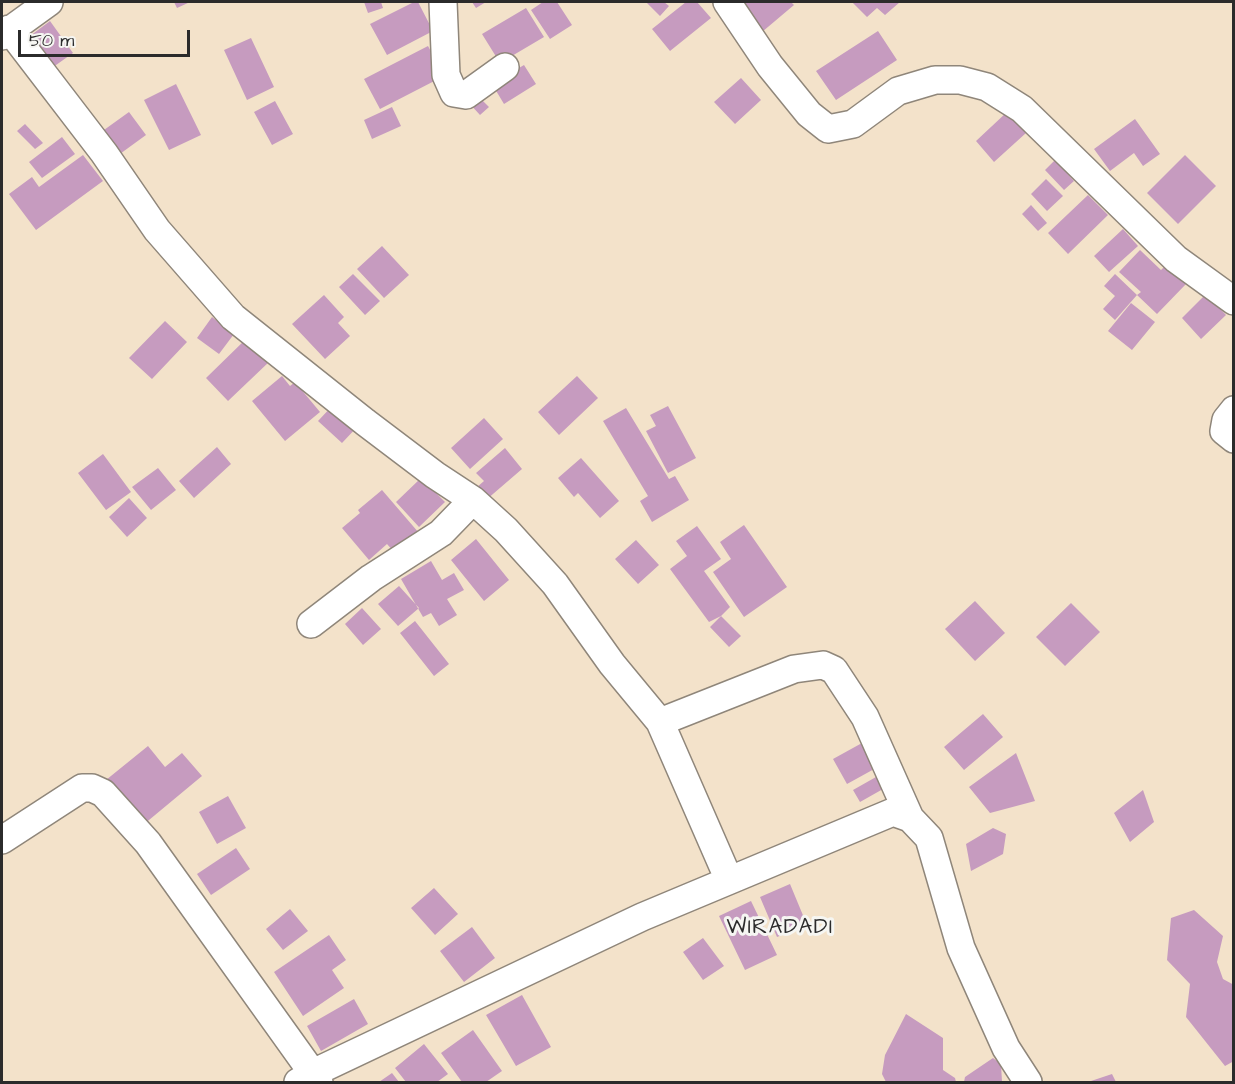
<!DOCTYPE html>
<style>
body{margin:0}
#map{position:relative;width:1235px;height:1084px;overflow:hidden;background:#f3e2ca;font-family:"Architects Daughter",sans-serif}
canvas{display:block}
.frame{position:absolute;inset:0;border:3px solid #2b2b2b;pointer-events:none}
.scale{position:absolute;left:18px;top:30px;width:172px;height:27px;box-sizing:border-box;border:3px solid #2b2b2b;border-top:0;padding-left:8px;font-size:18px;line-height:21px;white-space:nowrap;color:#2b2b2b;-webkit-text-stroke:4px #f6f6f2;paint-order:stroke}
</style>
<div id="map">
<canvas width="1235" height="1084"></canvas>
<div class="frame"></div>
<div class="scale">50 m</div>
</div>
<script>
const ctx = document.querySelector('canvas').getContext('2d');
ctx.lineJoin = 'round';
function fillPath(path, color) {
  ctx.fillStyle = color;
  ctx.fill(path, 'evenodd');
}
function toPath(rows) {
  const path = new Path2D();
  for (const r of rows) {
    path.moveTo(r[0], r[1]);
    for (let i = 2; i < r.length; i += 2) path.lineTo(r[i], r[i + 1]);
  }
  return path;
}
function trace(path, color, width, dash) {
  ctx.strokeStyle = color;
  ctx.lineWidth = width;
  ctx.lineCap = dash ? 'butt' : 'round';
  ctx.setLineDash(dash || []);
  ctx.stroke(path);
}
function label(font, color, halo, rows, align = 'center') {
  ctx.font = font + ' "Architects Daughter",sans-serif';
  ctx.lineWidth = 6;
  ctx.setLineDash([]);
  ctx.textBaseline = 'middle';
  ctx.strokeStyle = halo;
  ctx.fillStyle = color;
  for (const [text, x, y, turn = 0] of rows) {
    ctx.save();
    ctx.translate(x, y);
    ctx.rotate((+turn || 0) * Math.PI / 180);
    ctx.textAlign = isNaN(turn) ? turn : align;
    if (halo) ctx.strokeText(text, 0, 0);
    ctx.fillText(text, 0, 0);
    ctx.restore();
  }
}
fillPath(toPath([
 [174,2,190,2,177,8],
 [364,2,381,2,383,8,368,13],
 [414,2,418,2,433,31,387,55,370,24],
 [472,2,486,2,476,8],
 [543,2,557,2,572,25,550,39,531,10],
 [646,2,664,2,669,6,660,16],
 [686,2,697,2,711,18,670,51,652,29],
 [736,2,791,2,794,5,762,32],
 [852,2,900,2,885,15,877,8,867,17],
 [526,8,544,37,500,63,482,34],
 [50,21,73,53,49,70,26,39],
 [878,31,897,60,836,100,816,71],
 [251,38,274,87,247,100,224,50],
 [428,46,444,76,380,109,364,79],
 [524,65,536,84,504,104,492,84],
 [741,78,761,100,735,124,714,102],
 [176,84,201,135,169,150,144,100],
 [477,95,489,107,480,115,469,103],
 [275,101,293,134,272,145,254,112],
 [392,107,401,126,372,139,364,120],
 [129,112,146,135,113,159,97,135],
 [1007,112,1026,133,994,162,976,141],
 [1135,119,1160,154,1143,166,1134,153,1110,171,1094,149],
 [25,124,43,143,35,149,17,131],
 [62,137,75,154,42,178,29,162],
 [83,155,103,181,36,230,9,194,32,177,39,187],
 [1185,155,1216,186,1178,224,1147,193],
 [1055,160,1074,181,1064,190,1045,170],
 [1046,179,1063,196,1047,211,1031,194],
 [1088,195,1108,215,1068,254,1048,233],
 [1031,205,1047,223,1038,231,1022,214],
 [1123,229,1138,246,1109,272,1094,256],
 [382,246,409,275,384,298,357,269],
 [1140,250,1161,270,1166,265,1186,284,1157,314,1137,295,1141,292,1119,272],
 [353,274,380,301,365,315,339,287],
 [1115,274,1137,295,1115,320,1103,309,1115,296,1104,286],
 [1206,294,1226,315,1201,339,1182,318],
 [324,295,344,317,338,323,350,336,325,359,292,324],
 [1131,303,1155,322,1132,350,1108,331],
 [212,317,234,334,219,354,197,338],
 [165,321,187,342,152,379,129,358],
 [247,338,270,361,228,401,206,378],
 [282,376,290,386,295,382,320,412,285,441,252,401],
 [577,376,598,398,559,435,538,412],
 [334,404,358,426,342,443,318,421],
 [668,406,696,458,668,473,646,431,656,426,650,415],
 [626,408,669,479,675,476,689,500,652,522,640,501,648,496,603,421],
 [484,418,503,439,470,469,451,448],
 [217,447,231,464,194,498,179,481],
 [505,448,522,469,486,500,476,488,484,481,476,473],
 [103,454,131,492,106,510,78,473],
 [581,458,619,501,600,518,578,493,574,497,558,478],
 [158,468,176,490,151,510,132,487],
 [421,478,445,502,419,527,396,502],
 [382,490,419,533,395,553,387,544,369,560,342,528,360,513,358,510],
 [129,498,147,518,127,537,109,517],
 [744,525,787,587,744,617,713,572,731,559,720,542],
 [697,526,721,559,704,571,730,607,721,616,709,622,670,569,687,556,676,541],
 [476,539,509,580,484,601,451,560],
 [636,540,659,565,638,584,615,559],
 [431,561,442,580,454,573,464,590,447,599,457,615,439,626,431,613,423,617,401,579],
 [399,586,419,608,398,626,378,604],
 [975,601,1005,633,975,661,945,629],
 [1071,603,1100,632,1065,666,1036,637],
 [362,608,381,629,363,645,345,624],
 [721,616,741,636,729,647,710,627],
 [415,621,449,664,434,676,400,633],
 [983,714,1003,737,964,770,944,747],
 [862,743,876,768,847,784,833,759],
 [148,746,165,767,182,753,202,776,143,825,106,780],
 [1016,753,1035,801,990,813,969,787],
 [876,777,883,789,860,802,853,790],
 [1143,790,1154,822,1130,842,1114,813],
 [228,796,246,828,217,844,199,812],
 [993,828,1006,834,1003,854,971,871,966,844],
 [236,848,250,869,211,895,197,874],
 [790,884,807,925,777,937,760,897],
 [434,888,458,914,435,935,411,908],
 [751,901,777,955,745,970,719,916],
 [290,909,308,931,283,950,266,929],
 [1194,910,1223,936,1217,962,1223,979,1234,985,1234,1061,1225,1066,1186,1017,1190,984,1167,960,1171,918],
 [472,927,495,958,464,982,440,951],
 [329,935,346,960,332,970,344,988,303,1016,274,972],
 [703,938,724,966,703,980,683,952],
 [522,995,551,1047,516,1066,486,1015],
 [354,999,368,1024,321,1051,307,1026],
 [906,1014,943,1038,943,1070,955,1078,956,1082,886,1082,882,1074,885,1055],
 [473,1030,502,1071,486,1082,462,1082,441,1053],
 [424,1044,448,1074,437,1082,406,1082,395,1068],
 [993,1058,1001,1064,1002,1082,964,1082,965,1077],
 [392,1073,399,1082,379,1082],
 [1112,1074,1116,1082,1088,1082]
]), '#c69bbf');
const minor = toPath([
 [443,2,446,75,454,93,466,95,505,67],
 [727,2,770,66,809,114,828,129,853,124,898,91,935,80,960,80,987,87,1022,109,1176,259,1234,301],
 [9,29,104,153,157,230,233,317,365,422,435,475,473,500,506,530,555,584,612,664,660,722,729,880],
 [2,36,49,2],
 [1234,410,1226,420,1224,431,1234,439],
 [311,624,371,578,441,533,473,500],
 [660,722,794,669,823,665,834,670,865,717,910,818],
 [2,840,82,788,92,788,103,793,148,843,319,1082],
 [298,1082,313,1073,642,917,893,812,910,818,929,838,961,948,1006,1048,1028,1082]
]);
trace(minor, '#8f867a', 30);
trace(minor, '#fff', 27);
ctx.letterSpacing = '1.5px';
label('21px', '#2b2b2b', '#f6f6f2', [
 ["WIRADADI",780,929]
]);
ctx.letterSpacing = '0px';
</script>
